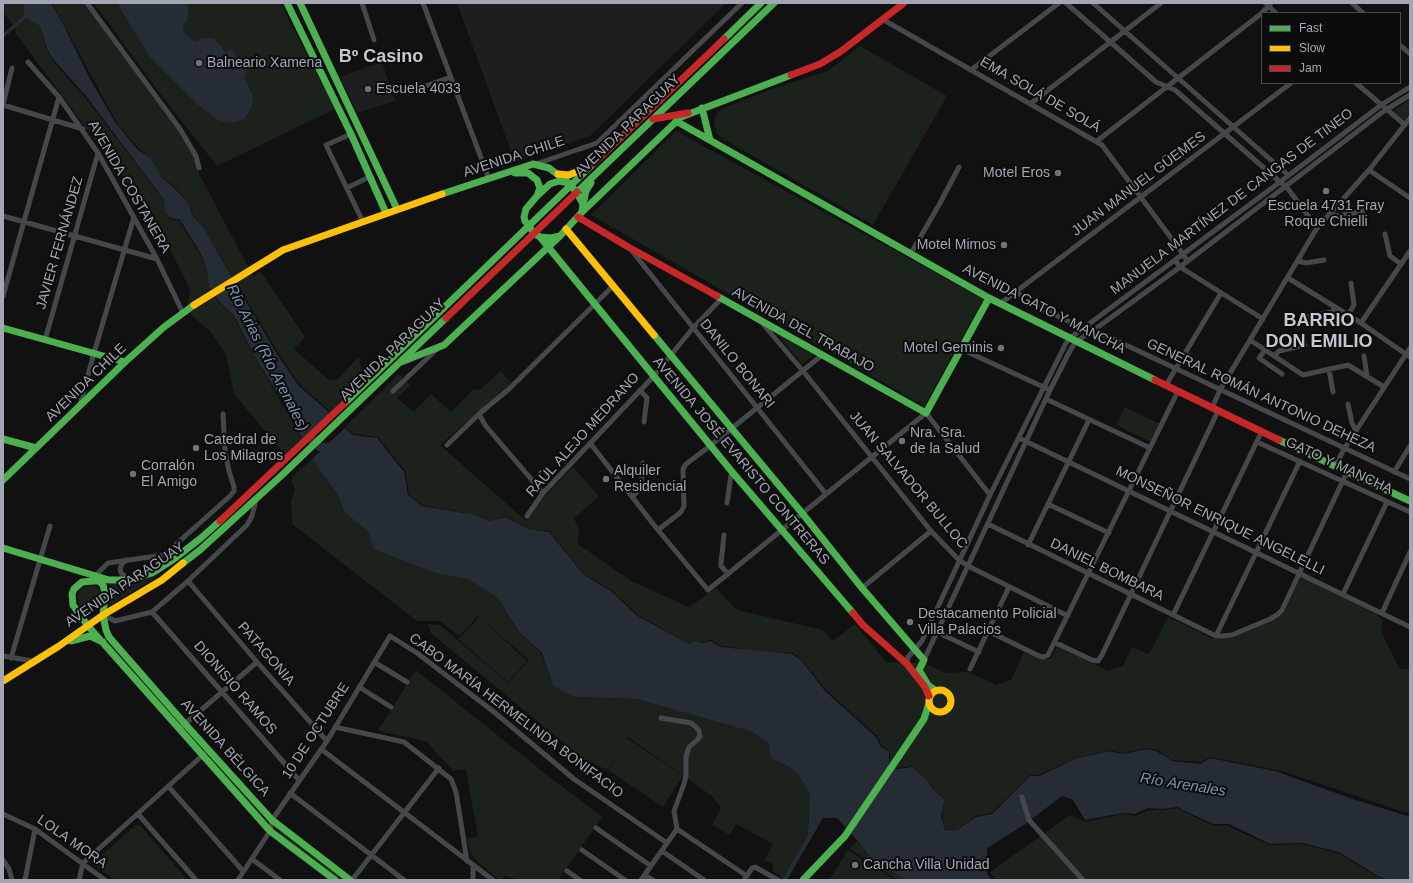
<!DOCTYPE html>
<meta charset="utf-8">
<style>
body{margin:0}
#map{position:relative;width:1413px;height:883px;overflow:hidden;background:#111112;font-family:Helvetica,sans-serif}
canvas{display:block}
.frame{position:absolute;inset:0;border:4px solid #a2a7b3;pointer-events:none}
.legend{position:absolute;left:1261px;top:12px;width:140px;height:72px;box-sizing:border-box;background:#0c0c0d;border:1px solid #484a4f;margin:0;padding:5px 7px;list-style:none;font-size:12px;color:#a2a7b3}
.legend li{display:flex;align-items:center;gap:8px;height:20px}
.legend b{width:20px;border:1px solid #484a4f}
</style>
<div id="map">
<canvas width="1413" height="883"></canvas>
<div class="frame"></div>
<ul class="legend">
<li><b style="height:5px;background:#4caf50"></b>Fast</li>
<li><b style="height:5px;background:#ffc107"></b>Slow</li>
<li><b style="height:5px;background:#c62828"></b>Jam</li>
</ul>
</div>
<script>
const ctx = document.querySelector('canvas').getContext('2d');
ctx.lineJoin = 'round';
function fillPath(path, color) {
  ctx.fillStyle = color;
  ctx.fill(path, 'evenodd');
}
function toPath(rows) {
  const path = new Path2D();
  for (const r of rows) {
    if (r.length === 3) {
      path.moveTo(r[0] + r[2], r[1]);
      path.arc(r[0], r[1], r[2], 0, 2 * Math.PI);
      continue;
    }
    path.moveTo(r[0], r[1]);
    for (let i = 2; i < r.length; i += 2) path.lineTo(r[i], r[i + 1]);
  }
  return path;
}
function trace(path, color, width, dash) {
  ctx.strokeStyle = color;
  ctx.lineWidth = width;
  ctx.lineCap = dash ? 'butt' : 'round';
  ctx.setLineDash(dash || []);
  ctx.stroke(path);
}
function label(font, color, halo, rows, align = 'center') {
  ctx.font = font + ' Helvetica,sans-serif';
  ctx.lineWidth = 4;
  ctx.setLineDash([]);
  ctx.textBaseline = 'middle';
  ctx.strokeStyle = halo;
  ctx.fillStyle = color;
  for (const [text, x, y, turn = 0] of rows) {
    ctx.save();
    ctx.translate(x, y);
    ctx.rotate((+turn || 0) * Math.PI / 180);
    ctx.textAlign = isNaN(turn) ? turn : align;
    if (halo) ctx.strokeText(text, 0, 0);
    ctx.fillText(text, 0, 0);
    ctx.restore();
  }
}
fillPath(toPath([
 [457,3,726,3,590,136,515,162],
 [382,62,395,101,357,113,340,77]
]), '#1e1e20');
fillPath(toPath([
 [3,3,24,3,24,15,13,25,3,12],
 [52,3,84,3,179,130,194,156,200,176,253,276,260,271,305,337,294,349,329,380,337,380,359,356,363,378,331,412,300,385,277,351,203,227,193,215,189,202,172,184,162,178,151,158,139,149,117,123],
 [94,3,280,3,335,109,217,166,159,92],
 [26,18,40,26,46,48,51,58,68,79,85,97,164,201,165,213,169,218,179,221,200,254,207,270,209,288,222,306,233,316,258,363,288,414,302,440,285,455,234,394,226,354,210,331,191,315,188,303,190,289,172,253,149,212,16,34,15,27],
 [860,46,947,96,873,225,723,139,717,133,714,123,716,116,721,109,769,90,828,71],
 [1410,99,1410,112,1404,121,1393,111],
 [676,131,983,299,924,406,591,215],
 [779,334,814,355,802,364,778,335],
 [501,371,511,383,440,445,526,521,545,496,573,467,599,497,574,518,579,531,578,544,631,581,689,607,716,588,737,610,823,630,833,641,855,624,886,662,924,663,945,673,968,672,996,685,1011,680,1024,652,1039,659,1051,658,1057,646,1108,671,1123,666,1132,647,1149,654,1168,617,1213,639,1232,638,1278,618,1285,610,1301,576,1377,614,1383,621,1381,631,1399,668,1410,670,1410,814,1282,771,1210,757,1201,762,1173,760,1157,750,1147,748,1123,753,1109,750,1074,759,1039,775,1030,775,991,813,975,816,957,830,945,829,942,816,945,800,933,788,927,780,912,766,897,768,890,765,890,751,882,746,877,736,826,690,802,660,793,653,766,652,721,646,710,640,704,642,696,641,689,644,637,614,611,590,585,575,549,531,529,529,506,516,490,521,475,515,422,505,409,495,405,471,378,437,353,434,345,427,399,374,410,385,397,398,414,412,431,394,451,412,473,390,481,389],
 [1125,407,1160,424,1151,442,1116,425],
 [312,459,338,495,344,512,369,532,373,549,435,573,468,579,498,598,517,631,541,653,553,686,574,697,637,699,753,732,768,743,771,759,786,765,797,773,810,794,808,834,783,878,773,871,773,864,765,860,773,844,736,824,730,835,712,825,721,808,712,796,628,737,607,770,582,758,431,633,428,624,440,625,508,683,529,660,478,616,459,636,440,621,417,621,292,524,291,500,295,490,291,478],
 [154,577,155,578,109,606,109,584,132,584],
 [92,585,97,587,101,594,100,605,94,612,87,613,82,610,78,603,78,594,82,588],
 [479,617,527,661,508,682,458,639],
 [109,642,179,723,178,723,108,644],
 [416,670,556,782,602,817,558,880,522,880,504,876,502,880,500,880,487,870,475,859,469,848,467,838,478,837,466,769,453,771,426,741,378,731],
 [627,738,683,776,663,807,608,770],
 [211,758,266,820,266,822,210,759],
 [1177,808,1212,825,1228,826,1269,845,1302,844,1338,853,1378,877,1386,880,996,880,990,872,1070,815,1086,822,1122,814,1136,816,1148,810,1163,810],
 [136,825,140,825,187,880,115,880,94,865,94,862],
 [281,831,344,880,340,880,279,834,279,832],
 [858,841,872,861,906,880,898,880,849,848],
 [848,850,895,880,829,880]
]), '#1b221c');
fillPath(toPath([
 [24,3,51,3,63,24,90,79,115,122,138,150,151,158,162,178,171,185,189,203,192,215,203,227,275,351,299,386,330,413,302,439,290,413,258,362,234,316,223,306,209,287,207,270,201,254,180,220,169,217,165,212,164,200,86,96,52,58,47,48,40,26,26,18,3,38,3,34,24,15],
 [117,3,185,3,189,7,187,21,183,24,184,32,190,39,198,42,202,38,214,38,226,53,231,49,247,70,244,78,249,87,253,97,252,106,244,119,230,123,218,120,197,104,150,57],
 [345,428,353,435,377,438,404,472,408,495,422,506,475,515,490,521,506,517,528,529,549,532,584,575,611,591,636,615,689,644,696,641,704,643,710,641,721,647,792,654,801,660,825,691,876,737,881,747,889,751,889,765,897,769,912,767,927,780,932,788,945,800,941,816,945,830,957,830,976,817,992,814,1030,776,1039,776,1075,759,1109,751,1123,754,1147,749,1156,751,1173,761,1201,764,1210,758,1275,771,1347,797,1410,817,1410,880,1389,880,1378,876,1339,852,1302,843,1270,844,1229,824,1213,824,1177,807,1162,809,1148,808,1135,814,1123,813,1085,820,1073,800,1062,796,1024,825,987,848,987,874,992,880,906,880,872,860,858,841,837,818,823,818,787,880,782,880,808,834,810,794,797,773,786,765,771,759,768,743,753,732,637,699,574,697,553,686,542,653,518,631,498,598,468,579,435,573,373,549,369,532,344,512,338,495,312,459]
]), '#252c33');
trace(toPath([
 [310,438,320,447,336,448]
]), '#252c33', 9);
trace(toPath([
 [87,3,180,129,196,156,199,168],
 [362,3,374,40],
 [423,3,489,179],
 [1066,3,1156,82,1175,90,1280,182,1286,186,1317,228],
 [1093,3,1288,175],
 [1265,3,1276,13],
 [1352,3,1363,13],
 [882,19,1102,145,1183,254,1187,261],
 [1400,45,1410,54],
 [28,62,59,97,98,153,157,259,183,313],
 [971,70,1059,3],
 [1356,83,1405,125],
 [420,88,451,77],
 [1030,104,1161,3],
 [3,105,83,129],
 [3,105,12,68],
 [351,134,326,145,363,222],
 [1097,141,1262,13,1271,3],
 [536,164,597,143,742,3],
 [1369,170,1410,198],
 [347,188,369,177],
 [1330,213,1337,216,1363,211],
 [3,216,157,259],
 [1385,234,1390,256,1401,264],
 [632,251,826,494],
 [911,253,939,205,959,167],
 [1175,260,1180,267,1263,319],
 [1298,261,1306,263,1324,260],
 [1288,278,1361,323,1410,357],
 [1017,292,1027,301,1070,322,1094,330,1410,479],
 [3,296,59,97],
 [1001,303,1291,83],
 [1348,315,1354,305,1351,283],
 [1306,317,1332,312,1335,307],
 [762,323,803,371,931,531,959,560,968,566,1068,616],
 [1361,323,1410,251],
 [45,340,98,153],
 [1250,340,1303,375,1348,365,1384,387],
 [961,349,1050,390],
 [1265,350,1259,358,1282,374],
 [1274,356,1279,351,1305,345],
 [1364,356,1367,376],
 [1329,369,1333,392],
 [1166,385,1221,293],
 [640,390,647,398,644,422],
 [393,391,437,349],
 [1046,399,1150,448],
 [1348,404,1352,423,1356,431],
 [80,405,94,353,134,217],
 [1212,408,1220,390,1317,228,1369,170,1410,118],
 [479,414,485,425,543,493],
 [1019,438,1410,627],
 [1257,442,1410,512],
 [590,443,658,530,708,590,926,413,990,495],
 [447,445,479,414,509,389,613,286],
 [1335,466,1344,449,1410,348],
 [1394,472,1410,446],
 [632,497,641,488,643,463],
 [727,503,731,475,733,473],
 [1048,504,1109,533],
 [527,516,543,493,653,377,693,328,721,299],
 [988,524,1216,636,1223,636,1232,635,1270,619,1277,615,1282,610,1347,472],
 [658,530,681,512,684,506,683,469,686,464,710,446,821,356],
 [724,535,721,563,721,566,728,574],
 [1028,545,1089,420],
 [126,560,122,564,120,569,121,573,129,580],
 [95,576,108,563,164,555,230,496,234,491,234,487,229,471,225,452,223,414],
 [188,581,257,662,327,741],
 [862,588,931,531],
 [1343,594,1387,502],
 [152,612,299,780],
 [1382,613,1410,552],
 [103,615,115,621,152,612,188,581,247,525,252,516,256,500],
 [1173,615,1262,431],
 [988,631,1039,656,1043,657,1048,655,1178,391],
 [937,632,979,652],
 [1216,636,1300,461],
 [1056,643,1092,660,1098,661,1102,655,1218,411],
 [3,656,33,661],
 [11,658,50,526],
 [924,660,1050,390,1072,347,1077,341,1094,330,1180,267,1384,111,1410,95],
 [374,662,407,682],
 [907,664,908,657,922,641,990,495,1066,343,1070,338,1280,182,1381,105,1410,87],
 [970,669,1009,587],
 [359,687,391,707],
 [661,718,691,723,696,727,699,731,700,736,698,739,689,747,686,757,686,776,684,784,674,811,677,829],
 [335,727,404,742,451,779,456,792,467,861],
 [179,729,257,662],
 [321,749,493,880],
 [168,786,243,871],
 [290,793,404,880],
 [1022,797,1029,820,1083,880],
 [3,814,35,829,105,880],
 [138,814,196,880],
 [596,828,651,866],
 [677,829,747,876],
 [582,850,625,880],
 [662,851,704,880],
 [252,859,280,880],
 [3,860,9,869,12,880],
 [567,871,580,880],
 [645,875,653,880],
 [25,880,35,829],
 [79,880,83,863,204,754],
 [238,880,270,831,272,820,327,741,390,636,417,653,494,712,574,779,667,843],
 [352,880,439,768],
 [473,880,473,865],
 [641,880,677,829],
 [744,880,752,868,755,867,778,880]
]), '#46474a', 5);
trace(toPath([
 [287,3,351,134,386,213],
 [300,3,397,209],
 [724,39,761,3],
 [702,108,710,140],
 [676,121,989,298,1155,380],
 [515,173,528,173,537,180,540,188,537,196],
 [559,181,569,183,577,193,583,204,582,212,560,236,551,238,540,237,534,233,525,221,524,217,526,209,537,196,550,184,559,181],
 [577,192,774,3],
 [442,194,533,164,549,168,569,183],
 [583,204,586,191,591,183],
 [582,212,681,117,791,75],
 [540,237,733,473,853,613],
 [717,296,926,413,989,298],
 [3,328,125,362],
 [654,335,802,513,862,588,924,660,919,670,928,685,935,690],
 [401,362,444,345,560,236],
 [345,403,593,164],
 [3,439,36,448],
 [1279,440,1410,501],
 [3,480,125,362,164,327,194,305],
 [3,548,109,580,129,580,152,573,174,559,201,538,220,521],
 [183,563,200,550,282,475,446,318],
 [96,578,103,585,105,593,103,615,106,630,109,637,185,724,272,820,350,880],
 [106,580,82,582,74,589,72,594,73,605,88,626,270,831,335,880],
 [71,641,90,636,103,642],
 [803,880,845,836,924,719,929,703]
]), '#4caf50', 7);
trace(toPath([
 [558,174,569,175,586,168],
 [566,229,654,335],
 [194,305,283,250,442,194],
 [3,681,59,646,103,615,162,580,183,563],
 [940,701,11]
]), '#ffc107', 7);
trace(toPath([
 [791,75,820,64,840,52,904,3],
 [653,119,688,113],
 [593,164,724,39],
 [578,217,630,248,717,296],
 [446,318,577,192],
 [1155,380,1279,440],
 [220,521,345,403],
 [853,613,863,625,907,664,925,687,929,696]
]), '#c62828', 7);
for (const [x, y, r, color] of [
 [199,63,4,"#6f727b"],
 [368,89,4,"#6f727b"],
 [1058,173,4,"#6f727b"],
 [1326,191,4,"#6f727b"],
 [1004,245,4,"#6f727b"],
 [1001,348,4,"#6f727b"],
 [902,441,4,"#6f727b"],
 [196,448,4,"#6f727b"],
 [133,474,4,"#6f727b"],
 [606,479,4,"#6f727b"],
 [910,622,4,"#6f727b"],
 [855,865,4,"#6f727b"]
]) {
  const dot = new Path2D();
  dot.arc(x, y, r, 0, 2 * Math.PI);
  ctx.fillStyle = color;
  ctx.fill(dot);
  trace(dot, '#0c0c0d', 1.5);
}
label('14px', '#a2a7b3', '#0c0c0d', [
 ["Balneario Xamena",207,63],
 ["Escuela 4033",376,89],
 ["Motel Eros",1050,173,"right"],
 ["Escuela 4731 Fray",1326,206,"center"],
 ["Roque Chielli",1326,222,"center"],
 ["Motel Mimos",996,245,"right"],
 ["Motel Geminis",993,348,"right"],
 ["Nra. Sra.",910,433],
 ["de la Salud",910,449],
 ["Catedral de",204,440],
 ["Los Milagros",204,456],
 ["Corralón",141,466],
 ["El Amigo",141,482],
 ["Alquiler",614,471],
 ["Residencial",614,487],
 ["Destacamento Policial",918,614],
 ["Villa Palacios",918,630],
 ["Cancha Villa Unidad",863,865]
], 'left');
label('14px', '#a2a7b3', '#0c0c0d', [
 ["EMA SOLÁ DE SOLÁ",1040,95,30],
 ["AVENIDA PARAGUAY",628,126,-44],
 ["AVENIDA CHILE",514,157,-18],
 ["JUAN MANUEL GÜEMES",1139,184,-37],
 ["AVENIDA COSTANERA",129,187,60],
 ["MANUELA MARTÍNEZ DE CANGAS DE TINEO",1232,202,-37],
 ["JAVIER FERNÁNDEZ",60,243,-74],
 ["AVENIDA GATO Y MANCHA",1044,309,27],
 ["AVENIDA DEL TRABAJO",803,330,29],
 ["AVENIDA PARAGUAY",393,350,-44],
 ["DANILO BONARI",737,364,51],
 ["AVENIDA CHILE",86,383,-44],
 ["GENERAL ROMÁN ANTONIO DEHEZA",1261,396,25],
 ["RAÚL ALEJO MEDRANO",583,435,-48],
 ["AVENIDA JOSÉ EVARISTO CONTRERAS",741,461,50],
 ["GATO Y MANCHA",1339,466,25],
 ["JUAN SALVADOR BULLOC",908,480,50],
 ["MONSEÑOR ENRIQUE ANGELELLI",1220,521,26],
 ["DANIEL BOMBARA",1107,570,26],
 ["AVENIDA PARAGUAY",125,585,-34],
 ["PATAGONIA",266,654,49],
 ["DIONISIO RAMOS",235,688,49],
 ["CABO MARÍA HERMELINDA BONIFACIO",516,716,37],
 ["10 DE OCTUBRE",316,731,-57],
 ["AVENIDA BÉLGICA",225,748,48],
 ["LOLA MORA",72,842,35]
]);
label('italic 15px', '#7895b0', '#0c0c0d', [
 ["Río Arias (Río Arenales)",267,358,63],
 ["Río Arenales",1183,785,9]
]);
label('bold 18px', '#c3c6cf', '#0c0c0d', [
 ["Bº Casino",381,57],
 ["BARRIO",1319,321],
 ["DON EMILIO",1319,342]
]);
</script>
